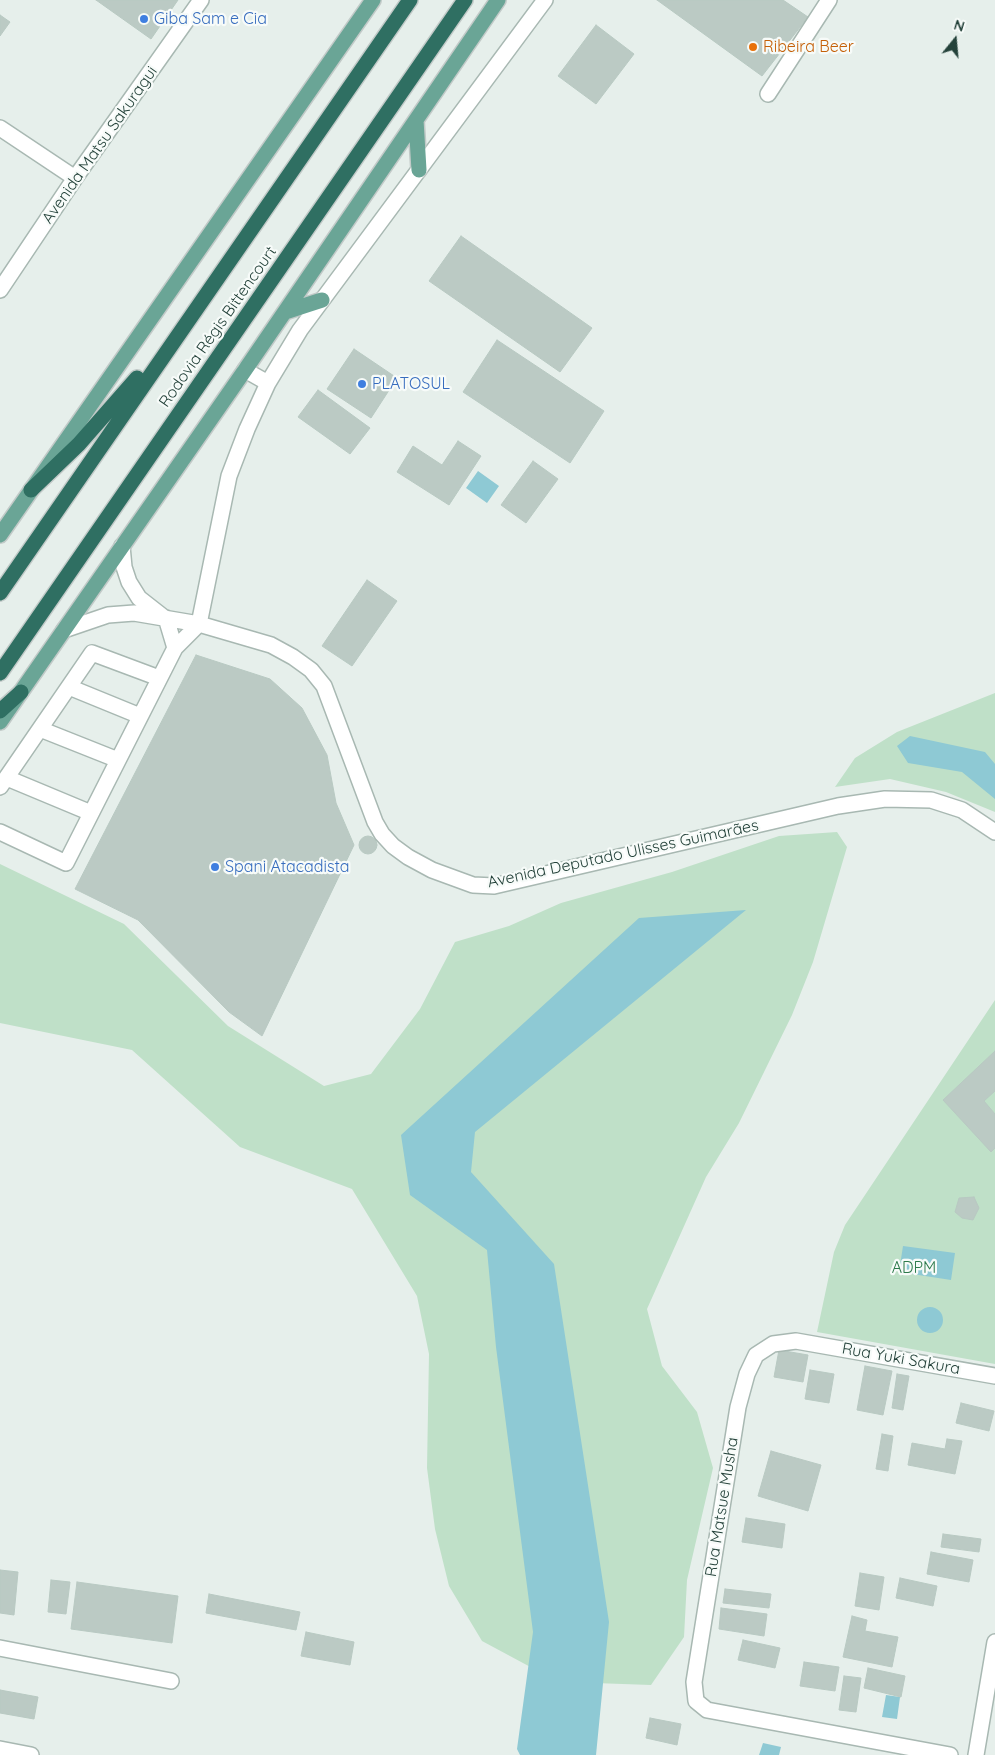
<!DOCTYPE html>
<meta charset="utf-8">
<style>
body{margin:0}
#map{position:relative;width:995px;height:1755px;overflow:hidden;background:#e6efeb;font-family:Quicksand,sans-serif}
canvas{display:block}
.north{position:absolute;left:930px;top:15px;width:50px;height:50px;-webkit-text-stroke:4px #f7fbf9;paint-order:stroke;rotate:17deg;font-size:14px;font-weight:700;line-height:20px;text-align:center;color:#24423a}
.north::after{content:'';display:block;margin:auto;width:18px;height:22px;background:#24423a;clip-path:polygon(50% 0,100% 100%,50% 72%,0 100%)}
</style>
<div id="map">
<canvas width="995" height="1755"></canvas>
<div class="north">N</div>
</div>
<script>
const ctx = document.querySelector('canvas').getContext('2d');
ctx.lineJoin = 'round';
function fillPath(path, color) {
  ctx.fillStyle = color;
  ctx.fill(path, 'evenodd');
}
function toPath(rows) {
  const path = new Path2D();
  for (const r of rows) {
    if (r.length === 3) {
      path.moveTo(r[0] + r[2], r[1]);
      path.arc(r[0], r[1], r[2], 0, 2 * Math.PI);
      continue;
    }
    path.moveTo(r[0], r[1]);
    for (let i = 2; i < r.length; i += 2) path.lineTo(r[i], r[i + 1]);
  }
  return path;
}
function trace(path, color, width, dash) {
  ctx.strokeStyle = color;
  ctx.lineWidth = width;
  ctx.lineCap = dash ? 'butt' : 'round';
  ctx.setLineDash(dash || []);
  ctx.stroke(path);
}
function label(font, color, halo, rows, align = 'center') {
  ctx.font = font + ' Quicksand,sans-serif';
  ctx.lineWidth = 4.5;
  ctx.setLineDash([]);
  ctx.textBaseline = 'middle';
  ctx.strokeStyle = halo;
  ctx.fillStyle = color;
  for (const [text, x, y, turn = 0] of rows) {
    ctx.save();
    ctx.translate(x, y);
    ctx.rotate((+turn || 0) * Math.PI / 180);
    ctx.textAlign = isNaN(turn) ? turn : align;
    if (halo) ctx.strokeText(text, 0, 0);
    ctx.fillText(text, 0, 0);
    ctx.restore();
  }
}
fillPath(toPath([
 [995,693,995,812,946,792,890,779,835,787,855,758,897,732],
 [837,832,847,847,813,962,792,1015,739,1123,706,1177,647,1309,662,1366,697,1412,713,1468,687,1580,684,1637,651,1685,594,1683,536,1670,482,1641,449,1586,435,1529,427,1468,429,1354,417,1296,352,1189,240,1147,132,1050,0,1023,0,864,124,924,228,1026,324,1086,371,1074,420,1009,455,942,509,926,561,903,672,872,779,836],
 [995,1000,995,1364,817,1332,834,1252,845,1225]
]), '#bfe0c8');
fillPath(toPath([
 [478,471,499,486,487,503,466,488],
 [910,736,985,752,995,764,995,799,962,772,908,763,897,746],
 [746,910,475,1132,471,1172,554,1264,609,1622,596,1755,520,1755,517,1749,533,1632,496,1347,487,1250,410,1195,401,1135,639,918],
 [903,1246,955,1253,951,1280,899,1272],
 [930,1320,13],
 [886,1695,900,1697,897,1719,882,1717],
 [763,1743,781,1747,779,1755,759,1755]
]), '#8ec9d4');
const building = toPath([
 [96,0,178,0,151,39,96,0],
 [657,0,783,0,808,17,762,76,657,0],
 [0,15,10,22,0,36,0,15],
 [596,25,634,54,596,104,558,76,596,25],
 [461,236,592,328,560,372,429,281,461,236],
 [497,340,604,411,570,463,463,392,497,340],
 [354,349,397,378,371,418,327,389,354,349],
 [318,390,370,428,350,454,298,417,318,390],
 [458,441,481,456,449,505,397,472,413,446,442,465,458,441],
 [533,461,558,479,526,523,501,505,533,461],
 [367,580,397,601,352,666,322,646,367,580],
 [196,655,270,679,302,708,327,755,336,803,354,845,262,1036,229,1012,138,920,75,889,196,655],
 [368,845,9],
 [995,1051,995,1091,984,1101,995,1114,995,1148,991,1152,943,1100,995,1051],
 [974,1197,979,1208,973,1220,962,1218,955,1212,959,1198,974,1197],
 [779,1350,808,1355,803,1382,774,1377,779,1350],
 [865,1366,892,1371,883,1415,857,1410,865,1366],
 [810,1370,834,1374,829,1403,805,1399,810,1370],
 [897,1374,909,1376,903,1410,892,1408,897,1374],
 [961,1403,994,1411,989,1431,956,1423,961,1403],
 [882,1434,893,1436,888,1471,876,1469,882,1434],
 [947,1439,962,1441,955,1474,908,1465,912,1443,945,1449,947,1439],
 [771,1451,821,1465,808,1511,758,1496,771,1451],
 [746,1518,785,1524,782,1548,742,1542,746,1518],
 [943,1534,981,1539,979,1552,941,1547,943,1534],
 [931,1552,973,1560,969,1582,927,1574,931,1552],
 [0,1570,18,1572,14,1615,0,1613,0,1570],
 [860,1573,884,1577,879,1610,855,1606,860,1573],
 [900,1578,937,1586,933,1606,896,1598,900,1578],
 [51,1580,70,1582,66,1614,48,1612,51,1580],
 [77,1582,178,1596,172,1643,71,1629,77,1582],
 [725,1589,771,1594,769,1608,723,1603,725,1589],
 [209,1594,300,1612,296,1630,206,1613,209,1594],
 [721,1608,767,1614,764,1636,719,1629,721,1608],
 [852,1616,867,1620,865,1631,898,1637,892,1667,843,1657,852,1616],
 [306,1632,354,1642,350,1665,301,1656,306,1632],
 [743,1640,780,1648,775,1668,738,1660,743,1640],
 [804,1662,839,1667,835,1691,800,1686,804,1662],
 [868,1668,905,1676,901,1697,864,1688,868,1668],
 [844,1676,861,1678,856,1712,839,1710,844,1676],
 [0,1690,38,1697,34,1719,0,1713,0,1690],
 [650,1718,681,1724,677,1745,646,1738,650,1718]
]);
fillPath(building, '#bbcac4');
trace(building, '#b8c9c2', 1);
const minor = toPath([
 [768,94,829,0],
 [0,128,75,178],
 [0,290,75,178,201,0],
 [245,370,268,383,300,330,545,0],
 [122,546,124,567,129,582,139,598,162,616],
 [166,618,175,648],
 [64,630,108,615,134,613,199,624,271,645,293,657,311,670,324,686,375,822,382,834,393,846,408,857,432,870,473,885,494,886,838,806,885,799,931,800,962,810,995,832],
 [69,687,140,716],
 [40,729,118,760],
 [7,778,91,813],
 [0,787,92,653,159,678],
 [0,832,66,863,175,648,199,624,229,476,247,429,268,383],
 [0,1648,171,1681],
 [0,1749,31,1755],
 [950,1755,707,1710,696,1701,694,1682,738,1407,747,1374,756,1355,773,1344,796,1341,995,1376],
 [976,1755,995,1642]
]);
const major = toPath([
 [416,120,419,170],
 [285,312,322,300],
 [0,535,373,0],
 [0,722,245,370,498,0]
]);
const highway = toPath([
 [31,490,79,444,137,378],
 [0,593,410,0],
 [0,673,465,0],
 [0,711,21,692]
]);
trace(minor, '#a8b8b2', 18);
trace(major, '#c2cac8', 18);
trace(highway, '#c2cac8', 18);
trace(minor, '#fff', 15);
trace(major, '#6aa596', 15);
trace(highway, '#2f6f62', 15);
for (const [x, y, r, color] of [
 [144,19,5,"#3f7fe0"],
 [753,47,5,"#e8710a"],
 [362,384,5,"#3f7fe0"],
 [215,867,5,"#3f7fe0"]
]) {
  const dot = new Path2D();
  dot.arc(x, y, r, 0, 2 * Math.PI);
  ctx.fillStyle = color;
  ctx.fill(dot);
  trace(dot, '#f7fbf9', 2);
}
label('16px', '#366cbe', '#f7fbf9', [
 ["Giba Sam e Cia",154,19],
 ["PLATOSUL",372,384],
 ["Spani Atacadista",225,867]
], 'left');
label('16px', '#c56008', '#f7fbf9', [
 ["Ribeira Beer",763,47]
], 'left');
label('16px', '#24423a', '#f7fbf9', [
 ["Avenida Matsu Sakuragui",100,145,-55],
 ["Rodovia Régis Bittencourt",218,327,-55],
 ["Avenida Deputado Ulisses Guimarães",623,854,-12],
 ["Rua Yuki Sakura",901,1359,10],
 ["Rua Matsue Musha",722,1507,-81]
]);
label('16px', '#2d7a4b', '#f7fbf9', [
 ["ADPM",914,1268]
]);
</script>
